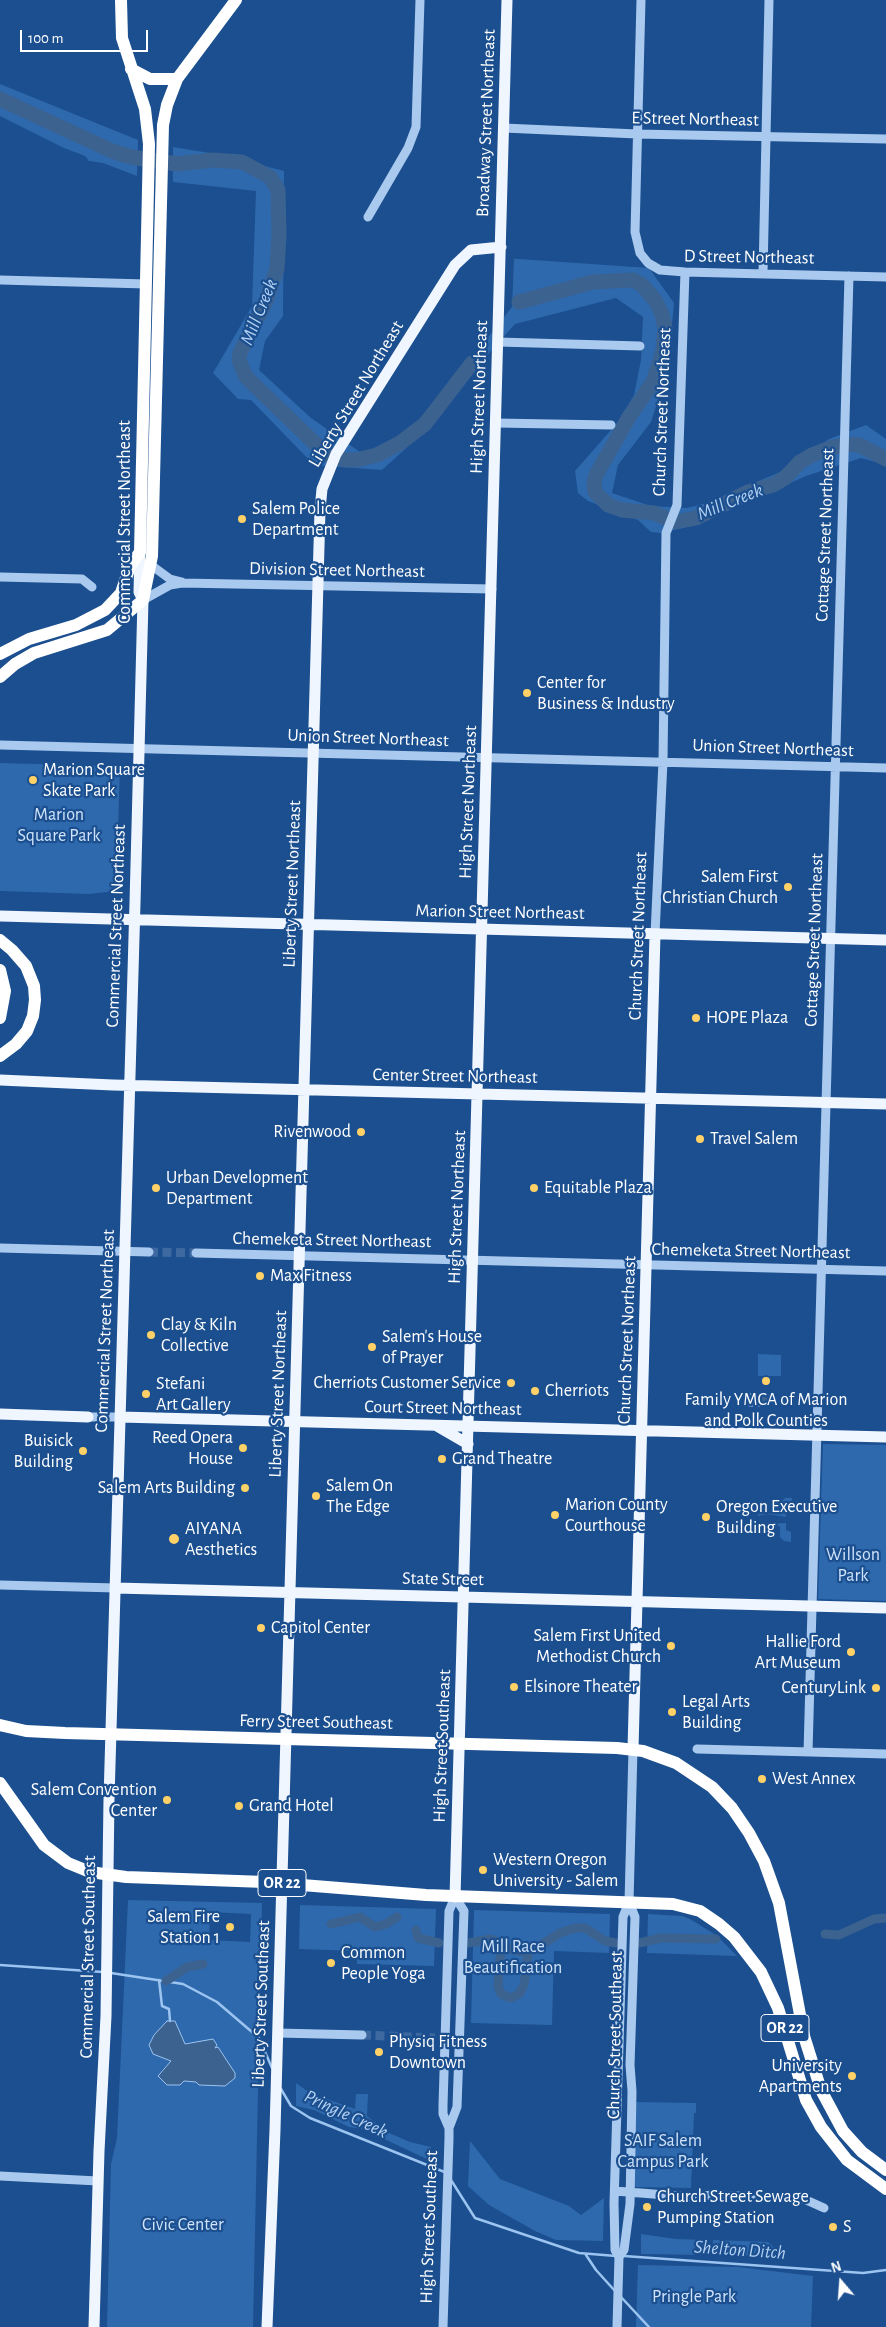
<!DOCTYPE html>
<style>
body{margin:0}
#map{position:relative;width:886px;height:2327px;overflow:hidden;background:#1b4f8f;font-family:"Alegreya Sans",sans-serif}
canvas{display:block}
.north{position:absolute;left:816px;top:2257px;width:50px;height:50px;-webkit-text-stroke:4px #1b4f8f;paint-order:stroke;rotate:342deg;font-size:14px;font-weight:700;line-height:20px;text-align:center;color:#fff}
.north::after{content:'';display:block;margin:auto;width:18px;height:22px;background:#fff;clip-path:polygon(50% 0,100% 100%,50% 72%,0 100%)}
.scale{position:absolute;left:20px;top:30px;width:128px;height:22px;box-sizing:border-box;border:2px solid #fff;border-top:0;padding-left:6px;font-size:15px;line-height:18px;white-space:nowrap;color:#fff;-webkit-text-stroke:4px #1b4f8f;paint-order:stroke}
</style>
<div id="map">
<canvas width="886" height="2327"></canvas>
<div class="north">N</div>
<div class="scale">100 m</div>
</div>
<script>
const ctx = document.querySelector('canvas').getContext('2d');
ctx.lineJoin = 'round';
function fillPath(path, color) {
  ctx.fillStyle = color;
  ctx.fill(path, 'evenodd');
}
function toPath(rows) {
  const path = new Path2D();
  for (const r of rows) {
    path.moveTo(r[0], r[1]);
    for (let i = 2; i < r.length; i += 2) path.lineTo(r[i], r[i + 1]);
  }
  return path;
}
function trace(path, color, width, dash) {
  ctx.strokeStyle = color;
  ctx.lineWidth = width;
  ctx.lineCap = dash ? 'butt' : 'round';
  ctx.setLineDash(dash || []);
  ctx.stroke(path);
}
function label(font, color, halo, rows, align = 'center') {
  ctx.font = font + ' "Alegreya Sans",sans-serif';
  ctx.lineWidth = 4.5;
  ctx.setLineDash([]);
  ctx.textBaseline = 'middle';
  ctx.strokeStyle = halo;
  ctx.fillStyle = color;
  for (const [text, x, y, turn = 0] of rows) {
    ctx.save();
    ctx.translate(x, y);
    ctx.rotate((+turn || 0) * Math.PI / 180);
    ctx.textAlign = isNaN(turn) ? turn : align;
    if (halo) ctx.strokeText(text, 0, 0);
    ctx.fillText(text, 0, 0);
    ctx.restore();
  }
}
fillPath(toPath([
 [0,84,138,140,137,176,103,163,89,161,85,156,64,148,0,116],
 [173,147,222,155,284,171,283,316,265,341,259,370,311,418,363,454,390,445,426,415,457,377,512,307,514,259,519,259,649,268,674,303,668,368,651,422,618,465,612,493,651,506,687,508,703,504,778,473,829,439,866,425,886,439,886,465,861,458,806,476,696,525,661,533,651,532,638,520,588,501,578,493,575,471,618,422,634,395,641,360,643,317,616,298,515,324,464,381,436,421,382,470,314,465,251,400,238,399,213,373,252,306,256,191,173,182],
 [0,763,120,766,116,891,89,894,0,891],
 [758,1354,781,1355,781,1376,758,1376],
 [823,1444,886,1445,886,1601,818,1599],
 [785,1498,792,1498,791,1508,786,1509,786,1517,767,1514,758,1516,758,1513,780,1514,781,1502],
 [758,1522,767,1524,786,1523,786,1530,791,1532,791,1542,784,1541,780,1537,780,1526,758,1525],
 [128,1900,262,1903,253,2327,107,2327,111,2164,117,2138],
 [210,1912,251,1914,250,1942,209,1940],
 [175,2021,184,2043,206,2042,217,2046,215,2048,218,2047,235,2073,199,2085,196,2082,183,2081,180,2083,161,2071,171,2061,163,2058,149,2045,150,2042,154,2035,165,2025],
 [300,1905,436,1909,434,1966,357,1964,357,1951,299,1949],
 [474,1910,610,1914,609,1953,554,1951,552,2025,471,2023],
 [648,1914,682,1916,690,1919,716,1935,737,1956,647,1953],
 [296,2083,310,2093,355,2109,356,2094,368,2094,367,2116,389,2133,410,2142,431,2147,431,2161,363,2129,349,2127,314,2110,296,2106],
 [635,2102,696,2103,696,2113,694,2113,691,2188,636,2187,633,2185],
 [470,2141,500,2179,569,2206,581,2215,604,2198,603,2241,556,2240,535,2231,489,2205,468,2186],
 [641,2234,676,2239,706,2240,706,2255,641,2254],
 [713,2240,768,2242,777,2250,777,2256,712,2255],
 [638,2265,738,2267,813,2276,811,2327,636,2327]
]), '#2e69ad');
const water = toPath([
 [750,1394,769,1395,768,1406,749,1406,750,1394],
 [167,2021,175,2021,185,2044,213,2039,217,2045,215,2048,218,2047,235,2073,235,2078,225,2086,199,2085,196,2082,184,2081,180,2085,167,2085,158,2076,171,2061,153,2054,149,2045,154,2035,167,2021]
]);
fillPath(water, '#3c6290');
trace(water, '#9cc4f0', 1);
trace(toPath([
 [0,1965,103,1972],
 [111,1973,183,1984,217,2002,259,2038,272,2068],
 [159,1980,162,2006,169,2009,170,2021],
 [281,2089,291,2106,310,2118,447,2173],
 [451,2180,475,2218,579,2253,616,2256],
 [586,2255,596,2270,615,2291],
 [624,2256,863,2273,886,2270],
 [621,2297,649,2327]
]), '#9cc4f0', 2.5);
trace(toPath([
 [331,1924,360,1917,375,1927,386,1924,397,1917],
 [416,1930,418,1938,439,1943],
 [825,1934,839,1935,874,1919,886,1918],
 [468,1943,490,1939,494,1940,501,1947,498,1986,501,1994,511,1998,519,1994,524,1985,528,1953,560,1933,575,1928,585,1928,605,1941,616,1943],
 [639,1943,661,1938,716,1939],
 [501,1947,528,1953],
 [166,1981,187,1967,203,1964]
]), '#3c6290', 9);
trace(toPath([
 [0,99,112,151,131,157,177,164,213,160,242,162,270,177,278,190,279,235,277,269,266,301,240,353,239,360,246,377,326,454,345,460,356,460,377,455,400,443,425,424,472,363],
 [519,302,593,282,633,280,642,285,655,300,662,314,665,328,663,351,653,382,629,417,597,473,594,482,595,492,608,505,622,510,654,513,675,522,696,518,748,492,773,485,785,478,800,462,812,455,830,448,847,444,859,445,886,459]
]), '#3c6290', 15);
trace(toPath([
 [149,1252,196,1253],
 [362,2035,435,2038]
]), '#3d69a0', 9, [9, 4.5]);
trace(toPath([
 [641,0,635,232,640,253,648,263,660,270,685,272,886,277],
 [504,128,637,134,886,139],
 [368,217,408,148,416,127,420,0],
 [763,273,769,0],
 [0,280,146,284],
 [498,342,640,346],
 [496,423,611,425],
 [151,565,170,579,182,582],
 [0,577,82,579,92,587],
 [143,600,170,585,182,583,492,589],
 [0,745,886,768],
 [655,934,663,761,666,533,677,505,685,272],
 [0,1248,149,1252],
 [196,1253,886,1271],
 [88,1417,120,1417],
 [0,1585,116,1588],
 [697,1749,886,1754],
 [808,1752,849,276],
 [278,2033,362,2035],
 [449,2128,457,2107,464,1911,455,1897],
 [0,2176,98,2181],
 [615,2191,691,2197,714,2195,804,2199,824,2208],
 [619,2257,624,2250,630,2204,632,2091,630,2065,635,1917,629,1902],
 [443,2327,449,2138,449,2128,443,2114,443,2105,449,1911,455,1897],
 [617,2327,619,2257,615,2250,614,2203,623,1917,629,1902,633,1749]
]), '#a9c9ee', 9);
trace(toPath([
 [0,916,886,940],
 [0,1080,113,1085,886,1104],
 [0,1414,88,1417],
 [120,1417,886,1437],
 [437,1426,468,1444],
 [116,1588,886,1608],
 [633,1749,655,934],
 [455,1897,507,0],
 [94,2327,99,2151,106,2016,109,1799,135,903,143,600,139,592,140,552],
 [267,2327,275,2130,320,510,322,489,336,454,455,265,471,250,501,247]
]), '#f0f6ff', 11);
trace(toPath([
 [131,69,150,79,177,79],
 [0,654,29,639,76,625,105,610,121,593,130,566,140,552,149,144,145,109,122,38,121,0],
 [0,677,15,664,34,653,107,630,143,600,152,556,163,125,167,105,177,79,236,0],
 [0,940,12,950,26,966,34,986,35,1000,33,1016,27,1031,16,1044,0,1056],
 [0,970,5,991,0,1018],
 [0,1725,26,1731,65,1733,617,1748,643,1751,676,1763,712,1787,732,1808,749,1833,764,1861,779,1903,804,2036,821,2090,843,2131,862,2152,886,2170],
 [0,1783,44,1845,68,1863,90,1872,126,1877,265,1882,426,1895,673,1904,700,1911,719,1924,734,1937,761,1972,778,2008,806,2100,821,2127,847,2160,886,2189]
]), '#fff', 12);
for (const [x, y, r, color] of [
 [242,519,5,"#ffd166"],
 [527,693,5,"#ffd166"],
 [33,780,5,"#ffd166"],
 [788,887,5,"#ffd166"],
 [696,1018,5,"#ffd166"],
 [361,1132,5,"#ffd166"],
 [700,1139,5,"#ffd166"],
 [156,1188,5,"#ffd166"],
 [534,1188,5,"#ffd166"],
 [260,1276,5,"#ffd166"],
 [151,1335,5,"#ffd166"],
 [372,1347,5,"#ffd166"],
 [766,1381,5,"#ffd166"],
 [511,1383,5,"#ffd166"],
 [535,1391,5,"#ffd166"],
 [146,1394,5,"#ffd166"],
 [243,1448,5,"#ffd166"],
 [83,1451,5,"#ffd166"],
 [442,1459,5,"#ffd166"],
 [245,1488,5,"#ffd166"],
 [316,1496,5,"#ffd166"],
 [555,1515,5,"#ffd166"],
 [706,1517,5,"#ffd166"],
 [174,1539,6,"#ffd166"],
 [261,1628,5,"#ffd166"],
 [671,1646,5,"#ffd166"],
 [851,1652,5,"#ffd166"],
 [514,1687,5,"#ffd166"],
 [876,1688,5,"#ffd166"],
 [672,1712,5,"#ffd166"],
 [762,1779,5,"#ffd166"],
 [167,1800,5,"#ffd166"],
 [239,1806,5,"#ffd166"],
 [483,1870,5,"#ffd166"],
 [230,1927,5,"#ffd166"],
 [331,1963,5,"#ffd166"],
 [379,2052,5,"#ffd166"],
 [852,2076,5,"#ffd166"],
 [647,2207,5,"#ffd166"],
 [833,2227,5,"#ffd166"]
]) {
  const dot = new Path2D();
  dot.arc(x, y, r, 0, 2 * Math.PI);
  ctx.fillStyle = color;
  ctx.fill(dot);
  trace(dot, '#1b4f8f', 2);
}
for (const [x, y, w] of [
 [282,1883,48],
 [785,2028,48]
]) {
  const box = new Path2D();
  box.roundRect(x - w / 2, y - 13.5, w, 27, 4);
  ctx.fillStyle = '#1b4f8f';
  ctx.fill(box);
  trace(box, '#fff', 1);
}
label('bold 16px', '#fff', null, [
 ["OR 22",282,1883],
 ["OR 22",785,2028]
]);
label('18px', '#fff', '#1b4f8f', [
 ["E Street Northeast",695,119,1],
 ["Broadway Street Northeast",486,123,-88],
 ["D Street Northeast",749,257,1],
 ["Liberty Street Northeast",356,394,-59],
 ["High Street Northeast",479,397,-88],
 ["Church Street Northeast",662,412,-88],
 ["Commercial Street Northeast",125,522,-90],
 ["Cottage Street Northeast",825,535,-88],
 ["Division Street Northeast",337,570,1],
 ["Union Street Northeast",368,738,2],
 ["Union Street Northeast",773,748,2],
 ["High Street Northeast",468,802,-88],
 ["Liberty Street Northeast",292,884,-88],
 ["Marion Street Northeast",500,912,1],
 ["Commercial Street Northeast",116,926,-88],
 ["Church Street Northeast",638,936,-88],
 ["Cottage Street Northeast",814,940,-88],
 ["Center Street Northeast",455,1076,1],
 ["High Street Northeast",457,1207,-88],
 ["Chemeketa Street Northeast",332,1240,1],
 ["Chemeketa Street Northeast",751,1251,1],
 ["Commercial Street Northeast",105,1331,-88],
 ["Church Street Northeast",627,1340,-88],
 ["Liberty Street Northeast",278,1394,-88],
 ["Court Street Northeast",443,1408,1],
 ["State Street",443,1579,1],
 ["Ferry Street Southeast",316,1722,1],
 ["High Street Southeast",442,1746,-88],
 ["Commercial Street Southeast",88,1957,-89],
 ["Liberty Street Southeast",261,2004,-88],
 ["Church Street Southeast",615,2035,-89],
 ["High Street Southeast",429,2227,-88]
]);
label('18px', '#fff', '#1b4f8f', [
 ["Salem Police",252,509],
 ["Department",252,530],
 ["Center for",537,683],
 ["Business & Industry",537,704],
 ["Marion Square",43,770],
 ["Skate Park",43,791],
 ["Salem First",778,877,"right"],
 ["Christian Church",778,898,"right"],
 ["HOPE Plaza",706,1018],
 ["Rivenwood",351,1132,"right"],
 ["Travel Salem",710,1139],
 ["Urban Development",166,1178],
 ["Department",166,1199],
 ["Equitable Plaza",544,1188],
 ["Max Fitness",270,1276],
 ["Clay & Kiln",161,1325],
 ["Collective",161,1346],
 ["Salem's House",382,1337],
 ["of Prayer",382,1358],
 ["Cherriots Customer Service",501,1383,"right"],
 ["Stefani",156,1384],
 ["Art Gallery",156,1405],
 ["Cherriots",545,1391],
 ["Family YMCA of Marion",766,1400,"center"],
 ["and Polk Counties",766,1421,"center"],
 ["Reed Opera",233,1438,"right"],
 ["House",233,1459,"right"],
 ["Buisick",73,1441,"right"],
 ["Building",73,1462,"right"],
 ["Grand Theatre",452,1459],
 ["Salem On",326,1486],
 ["The Edge",326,1507],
 ["Salem Arts Building",235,1488,"right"],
 ["Marion County",565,1505],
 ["Courthouse",565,1526],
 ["Oregon Executive",716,1507],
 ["Building",716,1528],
 ["AIYANA",185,1529],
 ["Aesthetics",185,1550],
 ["Capitol Center",271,1628],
 ["Salem First United",661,1636,"right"],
 ["Methodist Church",661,1657,"right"],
 ["Hallie Ford",841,1642,"right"],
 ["Art Museum",841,1663,"right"],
 ["Elsinore Theater",524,1687],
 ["CenturyLink",866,1688,"right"],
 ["Legal Arts",682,1702],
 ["Building",682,1723],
 ["West Annex",772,1779],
 ["Salem Convention",157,1790,"right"],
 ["Center",157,1811,"right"],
 ["Grand Hotel",249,1806],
 ["Western Oregon",493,1860],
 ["University - Salem",493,1881],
 ["Salem Fire",220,1917,"right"],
 ["Station 1",220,1938,"right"],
 ["Common",341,1953],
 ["People Yoga",341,1974],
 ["Physiq Fitness",389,2042],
 ["Downtown",389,2063],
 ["University",842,2066,"right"],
 ["Apartments",842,2087,"right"],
 ["Church Street Sewage",657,2197],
 ["Pumping Station",657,2218],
 ["S",843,2227]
], 'left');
label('18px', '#cfe3fa', '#1b4f8f', [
 ["Marion",59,815],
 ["Square Park",59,836],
 ["Willson",853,1555],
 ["Park",853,1576],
 ["Mill Race",513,1947],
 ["Beautification",513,1968],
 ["SAIF Salem",663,2141],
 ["Campus Park",663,2162],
 ["Civic Center",183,2225],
 ["Pringle Park",694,2297]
]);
label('italic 19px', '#b5d3f5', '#1b4f8f', [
 ["Mill Creek",259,312,-68],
 ["Mill Creek",730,502,-22],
 ["Pringle Creek",346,2114,25],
 ["Shelton Ditch",740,2250,4]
]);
</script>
